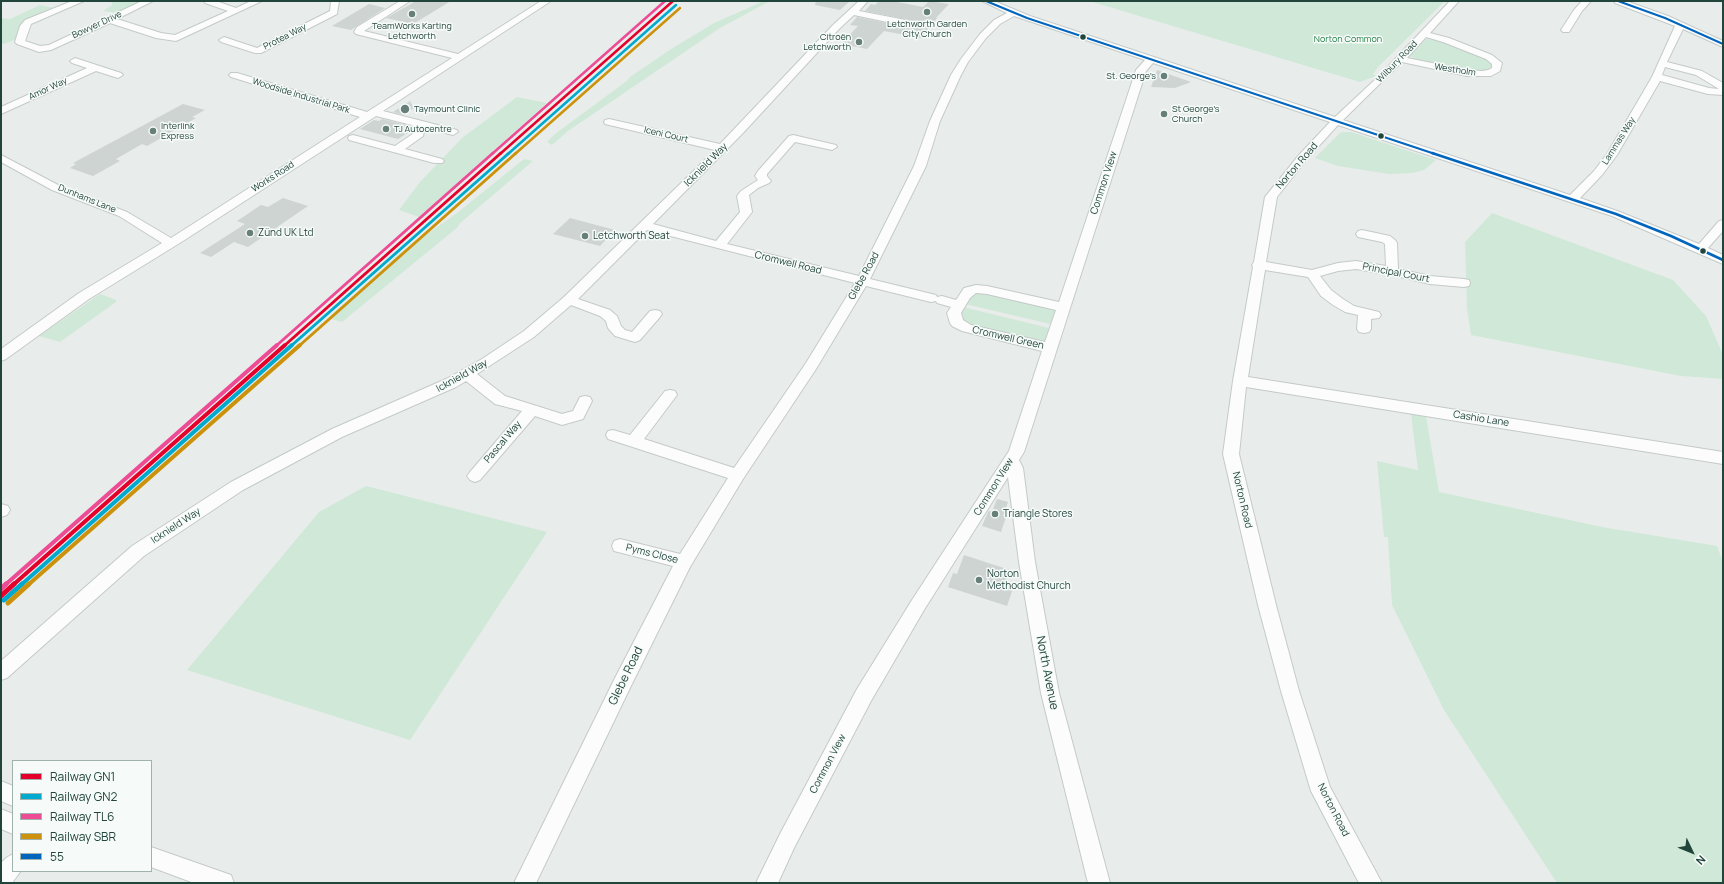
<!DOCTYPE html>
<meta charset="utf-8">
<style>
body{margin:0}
#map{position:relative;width:1724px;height:884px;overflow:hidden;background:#e8edeb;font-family:Manrope,sans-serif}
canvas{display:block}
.frame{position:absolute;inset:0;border:2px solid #21443b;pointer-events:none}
.legend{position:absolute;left:12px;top:760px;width:140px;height:112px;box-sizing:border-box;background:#f6fbf9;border:1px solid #a1b2ad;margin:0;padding:5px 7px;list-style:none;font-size:12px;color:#21443b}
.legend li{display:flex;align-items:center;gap:8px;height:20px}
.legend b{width:20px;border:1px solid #a1b2ad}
.north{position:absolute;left:1672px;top:832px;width:40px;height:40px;-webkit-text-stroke:3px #f6fbf9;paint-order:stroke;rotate:133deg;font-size:11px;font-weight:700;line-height:16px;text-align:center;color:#21443b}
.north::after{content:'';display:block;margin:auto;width:14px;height:18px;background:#21443b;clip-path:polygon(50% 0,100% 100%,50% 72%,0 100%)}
</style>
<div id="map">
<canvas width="1724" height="884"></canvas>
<div class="frame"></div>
<ul class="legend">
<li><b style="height:5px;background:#e4002b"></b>Railway GN1</li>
<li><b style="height:5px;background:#00a9ce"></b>Railway GN2</li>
<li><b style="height:5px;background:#ee4b95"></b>Railway TL6</li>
<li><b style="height:5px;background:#cc920c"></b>Railway SBR</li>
<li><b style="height:5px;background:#0065bd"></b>55</li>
</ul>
<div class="north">N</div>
</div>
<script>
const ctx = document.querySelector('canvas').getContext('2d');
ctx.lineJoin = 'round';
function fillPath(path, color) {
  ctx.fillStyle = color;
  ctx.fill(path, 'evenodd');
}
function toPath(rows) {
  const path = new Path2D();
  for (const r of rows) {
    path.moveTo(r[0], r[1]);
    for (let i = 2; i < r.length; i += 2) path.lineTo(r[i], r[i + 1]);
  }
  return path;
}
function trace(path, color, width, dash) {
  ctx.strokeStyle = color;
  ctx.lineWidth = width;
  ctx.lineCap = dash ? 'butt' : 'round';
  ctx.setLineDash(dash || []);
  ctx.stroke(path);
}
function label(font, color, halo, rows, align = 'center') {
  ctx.font = font + ' Manrope,sans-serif';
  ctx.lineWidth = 3;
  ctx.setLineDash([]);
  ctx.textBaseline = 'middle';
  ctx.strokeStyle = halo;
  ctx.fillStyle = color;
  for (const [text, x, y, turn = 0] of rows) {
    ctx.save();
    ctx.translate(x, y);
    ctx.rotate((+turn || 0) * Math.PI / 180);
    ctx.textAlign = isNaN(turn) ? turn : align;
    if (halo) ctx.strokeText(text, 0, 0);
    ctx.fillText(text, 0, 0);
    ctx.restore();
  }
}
fillPath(toPath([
 [112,1,141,1,117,13,103,11,112,5],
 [764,1,770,1,720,28,568,131,552,145,547,142,555,134,628,80,630,77,671,49,714,23],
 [1089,1,1445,1,1379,66,1373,74,1376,76,1360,82],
 [40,5,58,9,23,23,19,38,4,44,1,43,1,18,10,19],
 [1426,39,1444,41,1487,58,1492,63,1491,67,1484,71,1474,71,1420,61,1410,56],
 [517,97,547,103,419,217,399,210,420,182,462,138],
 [1341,132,1351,132,1436,160,1424,170,1412,173,1389,174,1338,166,1315,158],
 [524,159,533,161,459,224,458,227,342,322,328,318,400,253,457,213],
 [1492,213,1673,280,1706,316,1723,355,1723,379,1681,376,1471,335,1467,308,1465,242],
 [980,292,1055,309,1055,312,1050,324,965,304,970,295],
 [100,294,116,300,116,302,60,342,39,336],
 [963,307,1049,328,1045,341,1041,342,966,325,960,313],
 [1411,414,1426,417,1439,492,1602,527,1717,546,1723,562,1723,883,1557,883,1444,710,1392,605,1388,537,1384,537,1377,461,1418,470],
 [366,486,547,532,410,740,187,670,319,512]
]), '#d0e8d7');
fillPath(toPath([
 [416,1,451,1,413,24,386,18],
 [816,1,850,1,840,10,815,5],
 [879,1,892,1,923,7,929,1,949,4,936,18,937,18,921,38,884,31,867,49,841,44,858,26,850,25,857,17,911,28,917,25,911,20,865,11,871,4,875,5],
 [369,4,385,8,351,30,332,26],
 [1157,70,1191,82,1175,88,1151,87],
 [410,101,414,108,404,115,393,112],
 [183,104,205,110,192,117,196,118,147,146,142,144,116,159,120,161,93,176,70,168,76,164,73,163],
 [382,119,406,125,403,127,412,130,398,139,360,129,374,120,379,121],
 [283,198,308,206,248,247,234,242,211,257,200,253,245,224,237,221,261,205,268,207],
 [570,218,615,230,600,246,553,234],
 [997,499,1008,502,1003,516,1006,517,1001,532,982,526,988,512,989,511,992,512],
 [964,555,1010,570,1005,586,1013,588,1007,606,948,587,953,573,957,574]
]), '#ced4d2');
const minor = toPath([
 [72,1,84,1,31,24,25,41,40,46,49,45,142,1,153,1,117,19,161,33,175,35,228,11,205,3,204,1,216,1,236,8,251,1,262,1,176,41,156,38,110,23,51,50,39,52,17,44,15,42,20,26,25,20,72,1],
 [331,1,339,1,337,14,261,53,255,53,221,42,219,40,224,37,257,48,330,11,331,1],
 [400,1,410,1,364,31,458,54,541,1,551,1,383,111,457,130,458,132,453,135,425,128,423,136,405,149,442,159,444,161,442,163,434,163,349,140,348,138,349,136,353,135,395,146,414,133,415,129,412,125,376,116,183,241,89,299,6,359,1,361,1,349,79,293,162,243,119,216,52,190,1,162,1,155,60,186,127,212,171,238,360,117,231,77,229,75,231,73,237,73,367,112,452,58,356,34,354,32,357,27,400,1],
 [859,1,868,1,859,11,911,21,916,24,911,27,854,15,839,29,743,133,653,224,716,241,740,212,737,196,741,191,758,180,755,176,758,171,789,136,793,135,836,145,837,147,832,150,795,142,767,174,767,176,771,181,769,183,758,188,749,195,752,212,727,244,859,276,914,166,930,121,951,75,961,59,980,34,994,20,1007,13,982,1,994,1,1030,16,1335,117,1380,75,1450,1,1459,1,1430,33,1449,38,1492,55,1502,63,1500,71,1491,76,1467,76,1402,62,1343,120,1570,195,1594,171,1607,154,1652,77,1675,26,1615,3,1614,1,1626,1,1668,16,1723,41,1723,47,1683,29,1667,62,1702,71,1723,83,1723,95,1708,94,1660,81,1617,155,1602,175,1580,198,1620,212,1699,244,1719,221,1723,220,1723,231,1708,248,1723,255,1723,264,1612,216,1338,125,1307,159,1277,197,1266,262,1312,270,1338,263,1356,261,1386,266,1385,244,1382,242,1358,237,1356,234,1358,231,1362,230,1390,236,1395,240,1397,243,1398,269,1430,276,1464,279,1469,280,1470,283,1469,286,1464,287,1430,284,1392,275,1356,269,1338,271,1320,276,1331,290,1343,299,1354,306,1379,312,1381,315,1379,318,1371,319,1371,329,1369,332,1364,333,1359,332,1357,329,1358,315,1345,312,1333,305,1321,296,1308,277,1265,270,1248,377,1723,452,1723,464,1246,387,1239,454,1276,605,1299,691,1330,787,1382,883,1359,883,1311,791,1281,691,1258,605,1223,454,1233,381,1253,267,1252,265,1254,262,1265,197,1299,155,1330,122,1153,63,1146,71,1024,452,1019,460,1023,468,1035,562,1059,693,1110,883,1088,883,1041,693,1019,562,1008,477,924,610,871,701,794,848,778,883,756,883,780,834,857,689,912,600,1009,451,1042,351,962,331,952,326,950,323,947,313,951,307,937,303,936,301,931,302,866,286,816,369,743,479,690,567,629,690,536,883,514,883,615,678,673,566,614,551,612,546,614,541,620,539,680,554,728,478,608,439,606,435,608,431,613,430,630,435,665,391,670,390,675,391,677,395,644,439,734,468,806,363,855,283,647,230,578,299,610,310,617,316,621,326,625,330,632,332,650,311,655,310,660,311,662,314,660,317,640,340,635,342,615,336,608,328,606,321,600,316,571,305,534,337,477,374,505,396,562,414,573,411,580,397,585,396,590,397,592,401,583,419,562,425,535,416,480,480,475,482,470,480,467,476,470,472,522,411,495,404,466,381,456,387,342,437,243,490,144,556,7,678,1,680,1,661,132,546,231,482,332,429,446,379,482,359,524,331,564,297,715,150,605,124,604,122,605,120,609,119,720,144,833,25,859,1],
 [1014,16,1145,60,1136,70,1059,302,987,286,976,285,964,288,956,300,942,296,937,297,936,295,870,279,926,166,940,121,961,75,968,62,986,38,1000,24,1014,16],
 [1426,37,1443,42,1486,59,1492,64,1492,68,1488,70,1482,71,1467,70,1407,58,1426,37],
 [1665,67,1696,75,1719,89,1709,88,1662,75,1665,67],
 [976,293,987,294,1056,310,1045,342,971,325,963,320,961,313,970,298,976,293],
 [1582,1,1591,1,1582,11,1569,32,1563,32,1561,30,1574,10,1582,1],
 [75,58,121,73,123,75,118,78,96,71,1,114,1,107,87,68,72,63,70,61,75,58],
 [1,504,8,506,10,510,7,515,1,517,1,504],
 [1,781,13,786,13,806,1,801,1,781],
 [1,809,13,814,13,834,1,829,1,809],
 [151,847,231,875,234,883,194,883,151,867,151,847],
 [13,854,13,871,21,871,20,872,12,883,1,883,1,863,6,858,13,854]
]);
trace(minor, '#c4cac8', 2);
fillPath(minor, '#fcfcfc');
trace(toPath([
 [986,1,1027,18,1435,154],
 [1618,1,1665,18,1723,44]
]), '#0065bd', 2);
trace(toPath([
 [1432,153,1616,214,1671,236,1723,260]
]), '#0065bd', 2.5);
trace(toPath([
 [500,154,673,1]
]), '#e4002b', 2.5);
trace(toPath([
 [284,346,501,153]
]), '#e4002b', 3);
trace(toPath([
 [13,585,285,345]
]), '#e4002b', 4);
trace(toPath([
 [1,596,14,584]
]), '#e4002b', 5);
trace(toPath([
 [508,154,676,5]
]), '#00a9ce', 2.5);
trace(toPath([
 [291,346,509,153]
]), '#00a9ce', 3);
trace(toPath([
 [21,585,292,345]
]), '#00a9ce', 4);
trace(toPath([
 [4,600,22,584]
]), '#00a9ce', 5);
trace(toPath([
 [492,154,665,1]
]), '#ee4b95', 2.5);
trace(toPath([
 [276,346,493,153]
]), '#ee4b95', 3);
trace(toPath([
 [5,585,277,345]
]), '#ee4b95', 4);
trace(toPath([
 [1,589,6,584]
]), '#ee4b95', 5);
trace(toPath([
 [515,154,680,8]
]), '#cc920c', 2.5);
trace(toPath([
 [299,346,516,153]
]), '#cc920c', 3);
trace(toPath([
 [28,585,300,345]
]), '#cc920c', 4);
trace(toPath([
 [8,603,29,584]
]), '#cc920c', 5);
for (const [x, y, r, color] of [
 [927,12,4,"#677f79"],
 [412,14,4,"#677f79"],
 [1083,37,3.5,"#21443b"],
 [859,42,4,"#677f79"],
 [1164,76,4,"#677f79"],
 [405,109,5,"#677f79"],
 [1164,114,4,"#677f79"],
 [386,129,4,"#677f79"],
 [153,131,4,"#677f79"],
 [1381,136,3.5,"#21443b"],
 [250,233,4,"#677f79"],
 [585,236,4,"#677f79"],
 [1703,251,3.5,"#21443b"],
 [995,514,4,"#677f79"],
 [979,580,4,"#677f79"]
]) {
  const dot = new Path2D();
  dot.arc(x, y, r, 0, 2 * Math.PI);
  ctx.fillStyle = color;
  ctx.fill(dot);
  trace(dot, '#f6fbf9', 1.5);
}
label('9px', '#21443b', '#f6fbf9', [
 ["Letchworth Garden",927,24,"center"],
 ["City Church",927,34,"center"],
 ["TeamWorks Karting",412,26,"center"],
 ["Letchworth",412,36,"center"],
 ["Citroën",851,37,"right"],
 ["Letchworth",851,47,"right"],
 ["St. George's",1156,76,"right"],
 ["Taymount Clinic",414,109],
 ["St George's",1172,109],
 ["Church",1172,119],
 ["Interlink",161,126],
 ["Express",161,136],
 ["TJ Autocentre",394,129]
], 'left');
label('9px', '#21443b', '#f6fbf9', [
 ["Bowyer Drive",97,25,-25],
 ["Protea Way",285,37,-27],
 ["Wilbury Road",1397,62,-46],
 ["Westholm",1455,70,9],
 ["Amor Way",48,89,-25],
 ["Woodside Industrial Park",301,96,17],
 ["Iceni Court",666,135,13],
 ["Lammas Way",1619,141,-58],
 ["Works Road",273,177,-33],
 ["Dunhams Lane",87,199,22]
]);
label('9px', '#268048', '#f6fbf9', [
 ["Norton Common",1348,39]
]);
label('10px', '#21443b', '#f6fbf9', [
 ["Icknield Way",706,165,-45],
 ["Norton Road",1297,166,-49],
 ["Common View",1104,183,-72],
 ["Cromwell Road",788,263,14],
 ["Principal Court",1396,273,11],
 ["Glebe Road",864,276,-61],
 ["Cromwell Green",1008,338,13],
 ["Icknield Way",462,376,-29],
 ["Cashio Lane",1481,419,9],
 ["Pascal Way",503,442,-50],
 ["Common View",994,487,-58],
 ["Norton Road",1242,500,77],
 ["Icknield Way",176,526,-33],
 ["Pyms Close",652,554,14],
 ["Common View",828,764,-62],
 ["Norton Road",1333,810,63]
]);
label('10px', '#21443b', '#f6fbf9', [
 ["Zünd UK Ltd",258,233],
 ["Letchworth Seat",593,236],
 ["Triangle Stores",1003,514],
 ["Norton",987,574],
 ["Methodist Church",987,586]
], 'left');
label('12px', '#21443b', '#f6fbf9', [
 ["North Avenue",1047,673,79],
 ["Glebe Road",626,676,-64]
]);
</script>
